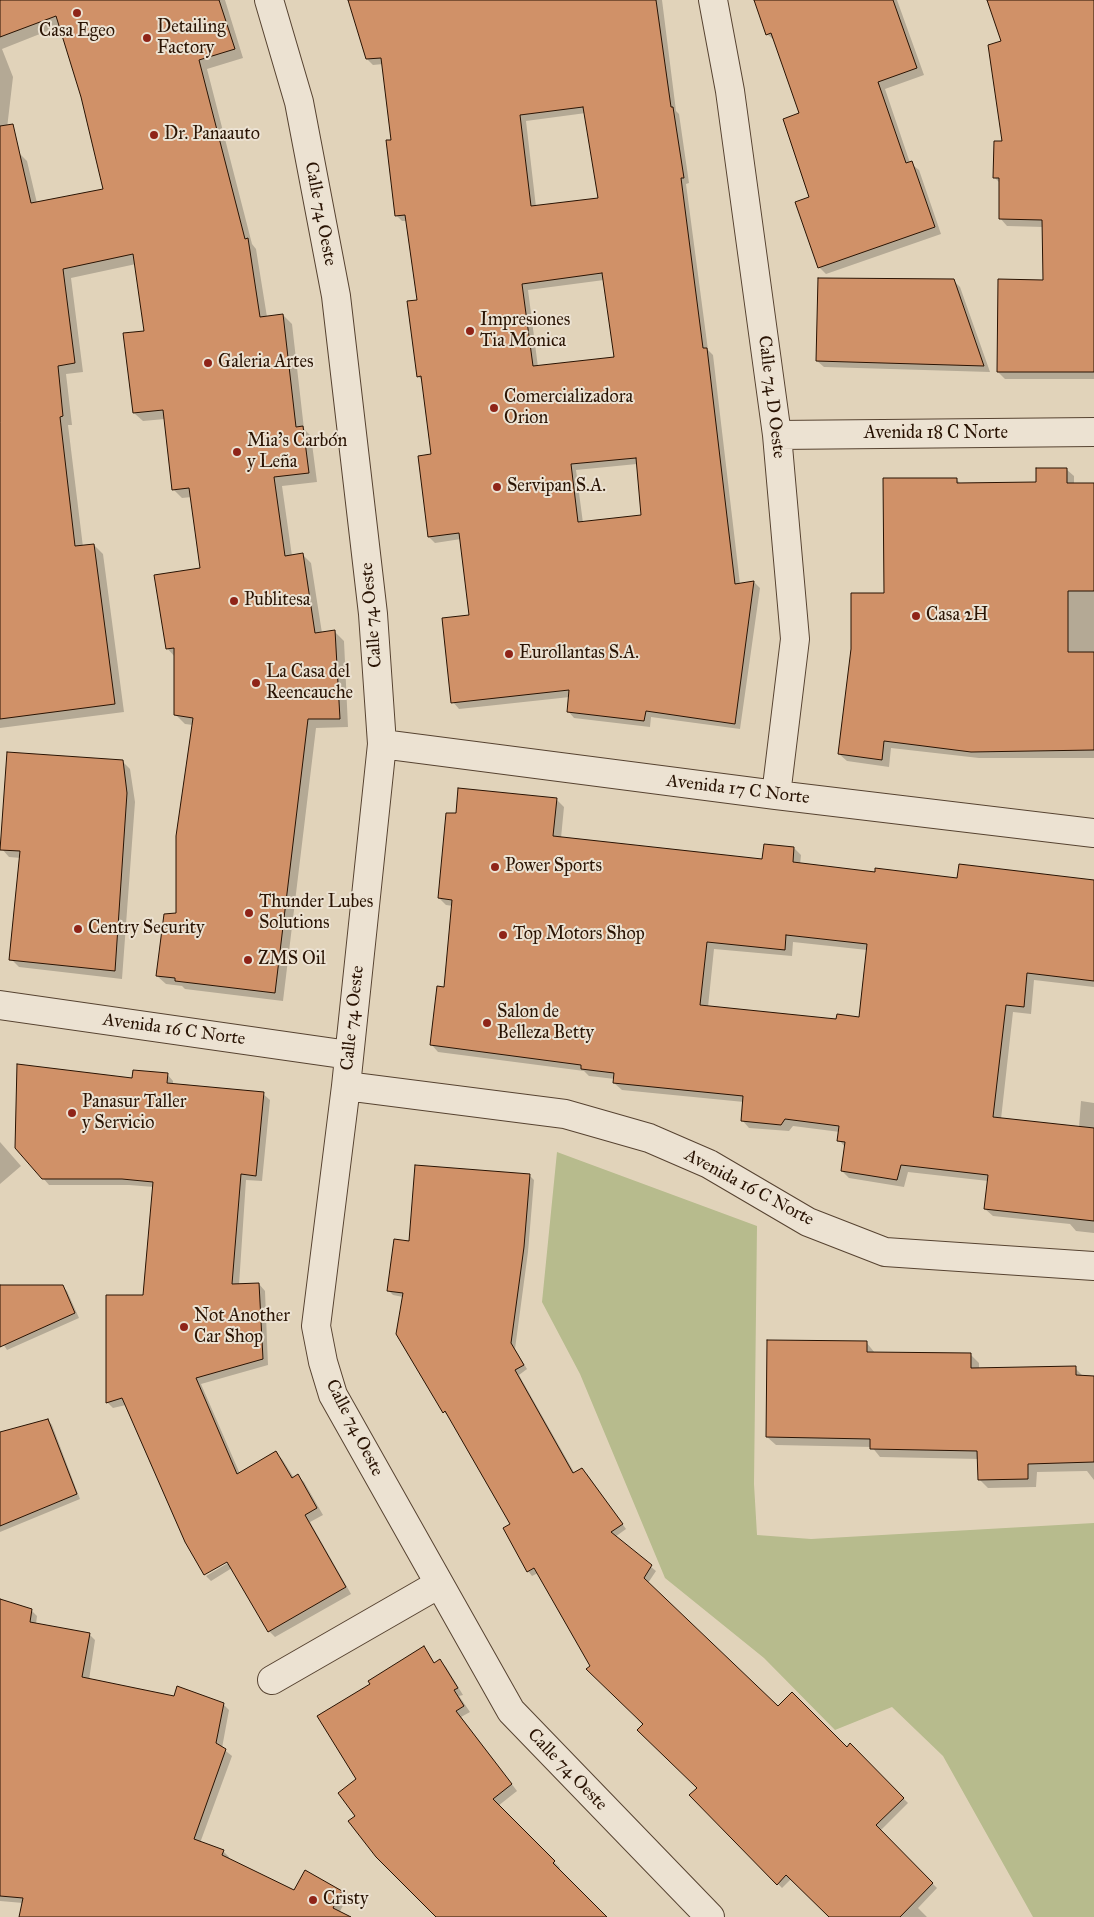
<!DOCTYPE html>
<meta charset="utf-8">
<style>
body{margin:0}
canvas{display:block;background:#e1d3ba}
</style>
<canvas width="1094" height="1917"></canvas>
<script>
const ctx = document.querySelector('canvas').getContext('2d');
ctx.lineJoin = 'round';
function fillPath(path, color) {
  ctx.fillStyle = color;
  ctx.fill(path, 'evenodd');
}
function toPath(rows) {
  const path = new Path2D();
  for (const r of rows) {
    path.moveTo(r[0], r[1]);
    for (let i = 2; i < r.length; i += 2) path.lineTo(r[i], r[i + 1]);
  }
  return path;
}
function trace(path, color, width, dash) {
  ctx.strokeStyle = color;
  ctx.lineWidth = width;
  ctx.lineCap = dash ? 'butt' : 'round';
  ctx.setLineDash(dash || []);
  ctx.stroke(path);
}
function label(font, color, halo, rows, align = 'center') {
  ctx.font = font + ' "IM FELL Great Primer",serif';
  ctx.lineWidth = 4;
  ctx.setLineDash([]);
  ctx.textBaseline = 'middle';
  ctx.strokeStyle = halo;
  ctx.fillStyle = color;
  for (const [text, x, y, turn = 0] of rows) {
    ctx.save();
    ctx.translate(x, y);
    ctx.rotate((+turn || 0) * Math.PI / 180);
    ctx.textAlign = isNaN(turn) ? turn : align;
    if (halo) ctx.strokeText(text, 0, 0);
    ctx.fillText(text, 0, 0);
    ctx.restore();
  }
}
fillPath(toPath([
 [557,1152,757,1226,754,1484,757,1535,811,1539,1094,1523,1094,1917,1033,1917,943,1756,892,1707,835,1730,764,1658,665,1578,580,1374,542,1302]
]), '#b7bb8d');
fillPath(toPath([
 [0,0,225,0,243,58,207,69,252,244,256,249,267,317,283,315,292,324,304,429,311,436,317,482,282,486,292,556,302,554,311,563,322,633,335,632,344,641,348,727,316,728,283,1001,185,989,182,986,166,984,157,976,178,914,193,725,185,724,176,715,175,657,167,648,201,569,192,497,182,498,173,489,165,419,143,421,134,413,146,332,136,264,71,278,83,372,66,374,72,425,68,425,83,547,94,545,103,554,124,712,0,728],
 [60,26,83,97,105,190,37,203,27,161,18,152,4,154,13,77,2,49],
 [349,0,662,0,676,111,679,114,689,183,686,184,708,350,713,355,740,584,754,582,760,588,740,729,651,717,650,727,574,718,568,711,570,697,459,709,453,702,470,616,461,539,435,543,429,537,432,455,423,381,418,376,418,301,407,221,402,221,396,215,393,141,383,64,373,65,367,59],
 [586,113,599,199,536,207,526,121],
 [604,280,615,358,538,367,528,290],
 [637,464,643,516,583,523,576,470],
 [755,0,897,0,924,75,885,89,910,163,919,170,941,234,826,274,819,267,801,114,775,41,767,34],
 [988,0,1094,0,1094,379,1005,379,998,372,1044,281,1043,227,1007,226,1000,218,1000,183,994,177,1004,142,1003,42],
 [953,280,960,287,990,372,824,367,817,361],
 [1066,469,1074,476,1074,484,1094,484,1094,758,979,758,891,748,889,767,847,761,839,754,885,594,956,479,961,484,1037,484],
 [122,761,130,769,135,802,122,979,19,967,11,959,21,858,9,857,2,849],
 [557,800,564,807,561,838,764,861,794,848,801,855,800,865,876,874,958,879,1094,881,1094,987,1034,980,1031,1014,1013,1012,1001,1119,1079,1127,1081,1101,1094,1103,1094,1233,1076,1231,1070,1224,993,1216,985,1209,988,1181,908,1172,904,1187,849,1178,842,1171,845,1147,839,1140,840,1132,793,1126,789,1131,749,1128,742,1120,744,1102,622,1090,614,1083,615,1079,589,1076,584,1071,438,1052,431,1044,445,989,453,906,446,905,439,898,457,815],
 [793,942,867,950,860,1019,838,1020,708,1007,714,949,792,956],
 [167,1074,173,1081,173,1085,263,1094,270,1100,262,1181,246,1180,239,1285,259,1284,265,1291,268,1365,201,1384,240,1474,276,1453,282,1459,294,1478,298,1476,304,1482,323,1515,310,1522,351,1594,275,1637,269,1631,232,1568,211,1581,206,1576,233,1560,126,1405,113,1408,107,1402,144,1296,154,1187,129,1185,49,1185,43,1178,133,1079],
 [0,1142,21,1166,0,1184],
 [529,1175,534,1180,528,1252,515,1349,527,1369,519,1375,575,1474,587,1474,626,1529,615,1537,656,1571,648,1583,778,1708,847,1749,850,1745,908,1803,880,1831,937,1888,918,1908,927,1917,831,1917,792,1878,782,1888,691,1795,698,1788,591,1666,538,1573,532,1576,528,1571,511,1525,449,1416,444,1412,403,1297,393,1295,389,1291,410,1242],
 [62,1286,67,1291,79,1318,7,1350,0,1339,0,1291],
 [866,1342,875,1353,970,1354,979,1363,979,1369,1075,1368,1084,1377,1094,1377,1094,1480,1087,1471,1037,1472,1036,1487,988,1488,979,1479,979,1459,880,1457,872,1447,776,1445,767,1437],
 [48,1420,52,1425,80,1499,0,1532,0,1433],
 [0,1601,31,1610,37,1616,36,1624,89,1634,95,1640,89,1680,175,1697,223,1704,229,1710,222,1748,232,1756,200,1843,223,1851,229,1857,229,1859,295,1891,341,1892,347,1898,338,1915,342,1917,20,1917,23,1903,0,1901],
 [424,1648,435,1664,440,1661,446,1667,463,1695,459,1696,470,1712,461,1717,517,1791,498,1806,560,1868,558,1870,605,1917,437,1917,357,1816,358,1780,372,1684]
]), '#0003');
const building = toPath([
 [0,0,219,0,235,49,199,60,245,239,248,238,260,317,283,314,296,427,303,426,309,473,274,477,285,556,303,553,315,633,335,630,340,719,308,719,275,993,175,981,175,978,156,976,164,914,176,913,176,836,193,718,174,715,174,648,166,649,154,575,200,568,189,488,172,490,163,410,133,413,123,333,144,331,133,254,63,269,75,363,58,366,63,416,60,417,75,546,94,544,115,704,0,719,0,126,13,124,31,203,103,189,81,97,56,16,0,37,0,0],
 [348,0,656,0,671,107,673,107,684,178,681,178,703,348,707,348,735,584,754,581,735,724,646,711,644,721,567,712,569,690,451,703,442,618,469,615,459,533,428,537,418,456,431,454,421,376,417,377,407,301,417,300,405,215,395,216,386,140,391,140,381,58,366,59,348,0],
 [583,107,598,198,531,206,520,115,583,107],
 [602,273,614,357,533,366,522,284,602,273],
 [636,458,641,515,578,522,571,464,636,458],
 [754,0,893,0,917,68,878,82,906,163,912,161,935,227,818,268,795,202,809,197,783,119,799,113,771,33,766,35,754,0],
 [987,0,1094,0,1094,372,997,372,998,279,1043,280,1042,220,999,219,999,178,993,178,994,141,1002,141,988,45,1001,41,987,0],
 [818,278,954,279,984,366,816,361,818,278],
 [1036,468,1067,468,1067,483,1094,483,1094,591,1068,591,1068,652,1094,652,1094,750,971,752,884,741,882,760,838,754,851,649,851,593,884,593,883,478,957,478,957,483,1036,482,1036,468],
 [7,752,123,760,127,793,115,971,9,960,20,851,0,850,7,752],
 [458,788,557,798,553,836,762,859,764,844,794,847,793,862,875,872,875,868,957,878,959,864,1094,880,1094,981,1027,973,1024,1007,1006,1005,993,1117,1094,1128,1094,1221,984,1209,988,1175,901,1165,897,1180,841,1171,845,1142,837,1141,839,1126,785,1119,781,1125,741,1121,743,1096,613,1083,614,1073,581,1069,581,1065,430,1045,437,986,444,987,452,900,438,898,446,813,456,813,458,788],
 [786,935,867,944,859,1017,837,1014,836,1019,700,1005,707,942,785,950,786,935],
 [17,1064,132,1078,133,1070,168,1073,167,1083,264,1092,256,1176,241,1174,232,1284,259,1283,263,1359,196,1378,237,1474,276,1451,292,1478,298,1474,317,1508,305,1515,346,1587,268,1632,227,1562,204,1575,185,1542,122,1398,106,1403,106,1295,143,1295,153,1182,122,1179,42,1179,15,1148,17,1064],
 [415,1165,530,1174,524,1247,511,1343,524,1365,515,1370,573,1473,582,1468,623,1524,611,1532,652,1565,644,1578,778,1706,792,1692,847,1747,850,1743,904,1798,876,1825,933,1883,900,1917,829,1917,786,1875,777,1885,689,1795,697,1788,637,1730,643,1724,586,1669,590,1666,534,1568,527,1572,503,1528,510,1524,445,1411,443,1413,396,1334,403,1293,387,1291,394,1239,409,1241,415,1165],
 [0,1285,63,1285,75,1313,0,1347,0,1285],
 [767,1340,867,1341,867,1352,971,1353,971,1368,1076,1366,1076,1375,1094,1376,1094,1462,1028,1464,1028,1479,978,1480,977,1451,870,1449,870,1439,766,1437,767,1340],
 [48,1419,77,1494,0,1526,0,1432,48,1419],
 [0,1599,32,1609,30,1622,90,1633,82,1677,174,1696,177,1686,224,1703,216,1743,226,1749,194,1839,224,1850,222,1855,294,1890,305,1870,342,1891,333,1908,351,1917,19,1917,23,1898,0,1896,0,1599],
 [424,1646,434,1663,440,1659,458,1688,454,1690,464,1706,456,1711,512,1784,493,1799,555,1861,553,1863,607,1917,436,1917,376,1857,348,1821,355,1816,338,1793,356,1779,317,1716,370,1684,368,1681,424,1646]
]);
fillPath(building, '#d09168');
trace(building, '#291303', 1);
const minor = toPath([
 [269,0,299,102,336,296,373,614,382,744,346,1086,316,1326,323,1362,333,1395,511,1711,710,1917],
 [713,0,730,91,777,435,795,639,776,795],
 [777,435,1094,432],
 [382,744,776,795,1094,833],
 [0,1005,349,1055],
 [346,1086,565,1114,649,1138,709,1164,808,1222,885,1252,1094,1266],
 [272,1680,439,1584]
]);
trace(minor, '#574331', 30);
trace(minor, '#ece2d2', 28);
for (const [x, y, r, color] of [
 [77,13,5,"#8f2418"],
 [147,38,5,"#8f2418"],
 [154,135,5,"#8f2418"],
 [470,331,5,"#8f2418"],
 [208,363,5,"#8f2418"],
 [494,408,5,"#8f2418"],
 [237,452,5,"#8f2418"],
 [497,487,5,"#8f2418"],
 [234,601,5,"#8f2418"],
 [916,616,5,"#8f2418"],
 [509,654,5,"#8f2418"],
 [256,683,5,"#8f2418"],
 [495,867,5,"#8f2418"],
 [249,913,5,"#8f2418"],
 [78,929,5,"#8f2418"],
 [503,935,5,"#8f2418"],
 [248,960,5,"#8f2418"],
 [487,1023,5,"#8f2418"],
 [72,1113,5,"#8f2418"],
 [184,1327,5,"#8f2418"],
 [313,1900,5,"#8f2418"]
]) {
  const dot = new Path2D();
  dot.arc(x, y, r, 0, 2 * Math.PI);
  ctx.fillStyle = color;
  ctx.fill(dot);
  trace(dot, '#ece2d2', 2);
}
label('18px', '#291303', '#ece2d2', [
 ["Detailing",157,28],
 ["Factory",157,49],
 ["Casa Egeo",77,32,"center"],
 ["Dr. Panaauto",164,135],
 ["Impresiones",480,321],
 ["Tia Monica",480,342],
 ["Galeria Artes",218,363],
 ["Comercializadora",504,398],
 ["Orion",504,419],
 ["Mia's Carbón",247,442],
 ["y Leña",247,463],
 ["Servipan S.A.",507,487],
 ["Publitesa",244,601],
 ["Casa 2H",926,616],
 ["Eurollantas S.A.",519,654],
 ["La Casa del",266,673],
 ["Reencauche",266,694],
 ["Power Sports",505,867],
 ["Thunder Lubes",259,903],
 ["Solutions",259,924],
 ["Centry Security",88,929],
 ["Top Motors Shop",513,935],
 ["ZMS Oil",258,960],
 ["Salon de",497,1013],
 ["Belleza Betty",497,1034],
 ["Panasur Taller",82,1103],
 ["y Servicio",82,1124],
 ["Not Another",194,1317],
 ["Car Shop",194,1338],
 ["Cristy",323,1900]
], 'left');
label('18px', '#291303', '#ece2d2', [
 ["Calle 74 Oeste",320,214,79],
 ["Calle 74 D Oeste",771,397,83],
 ["Avenida 18 C Norte",936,434],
 ["Calle 74 Oeste",372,615,-95],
 ["Avenida 17 C Norte",738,790,7],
 ["Calle 74 Oeste",353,1018,-84],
 ["Avenida 16 C Norte",174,1030,8],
 ["Avenida 16 C Norte",749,1188,28],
 ["Calle 74 Oeste",354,1428,63],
 ["Calle 74 Oeste",567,1770,46]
]);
</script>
